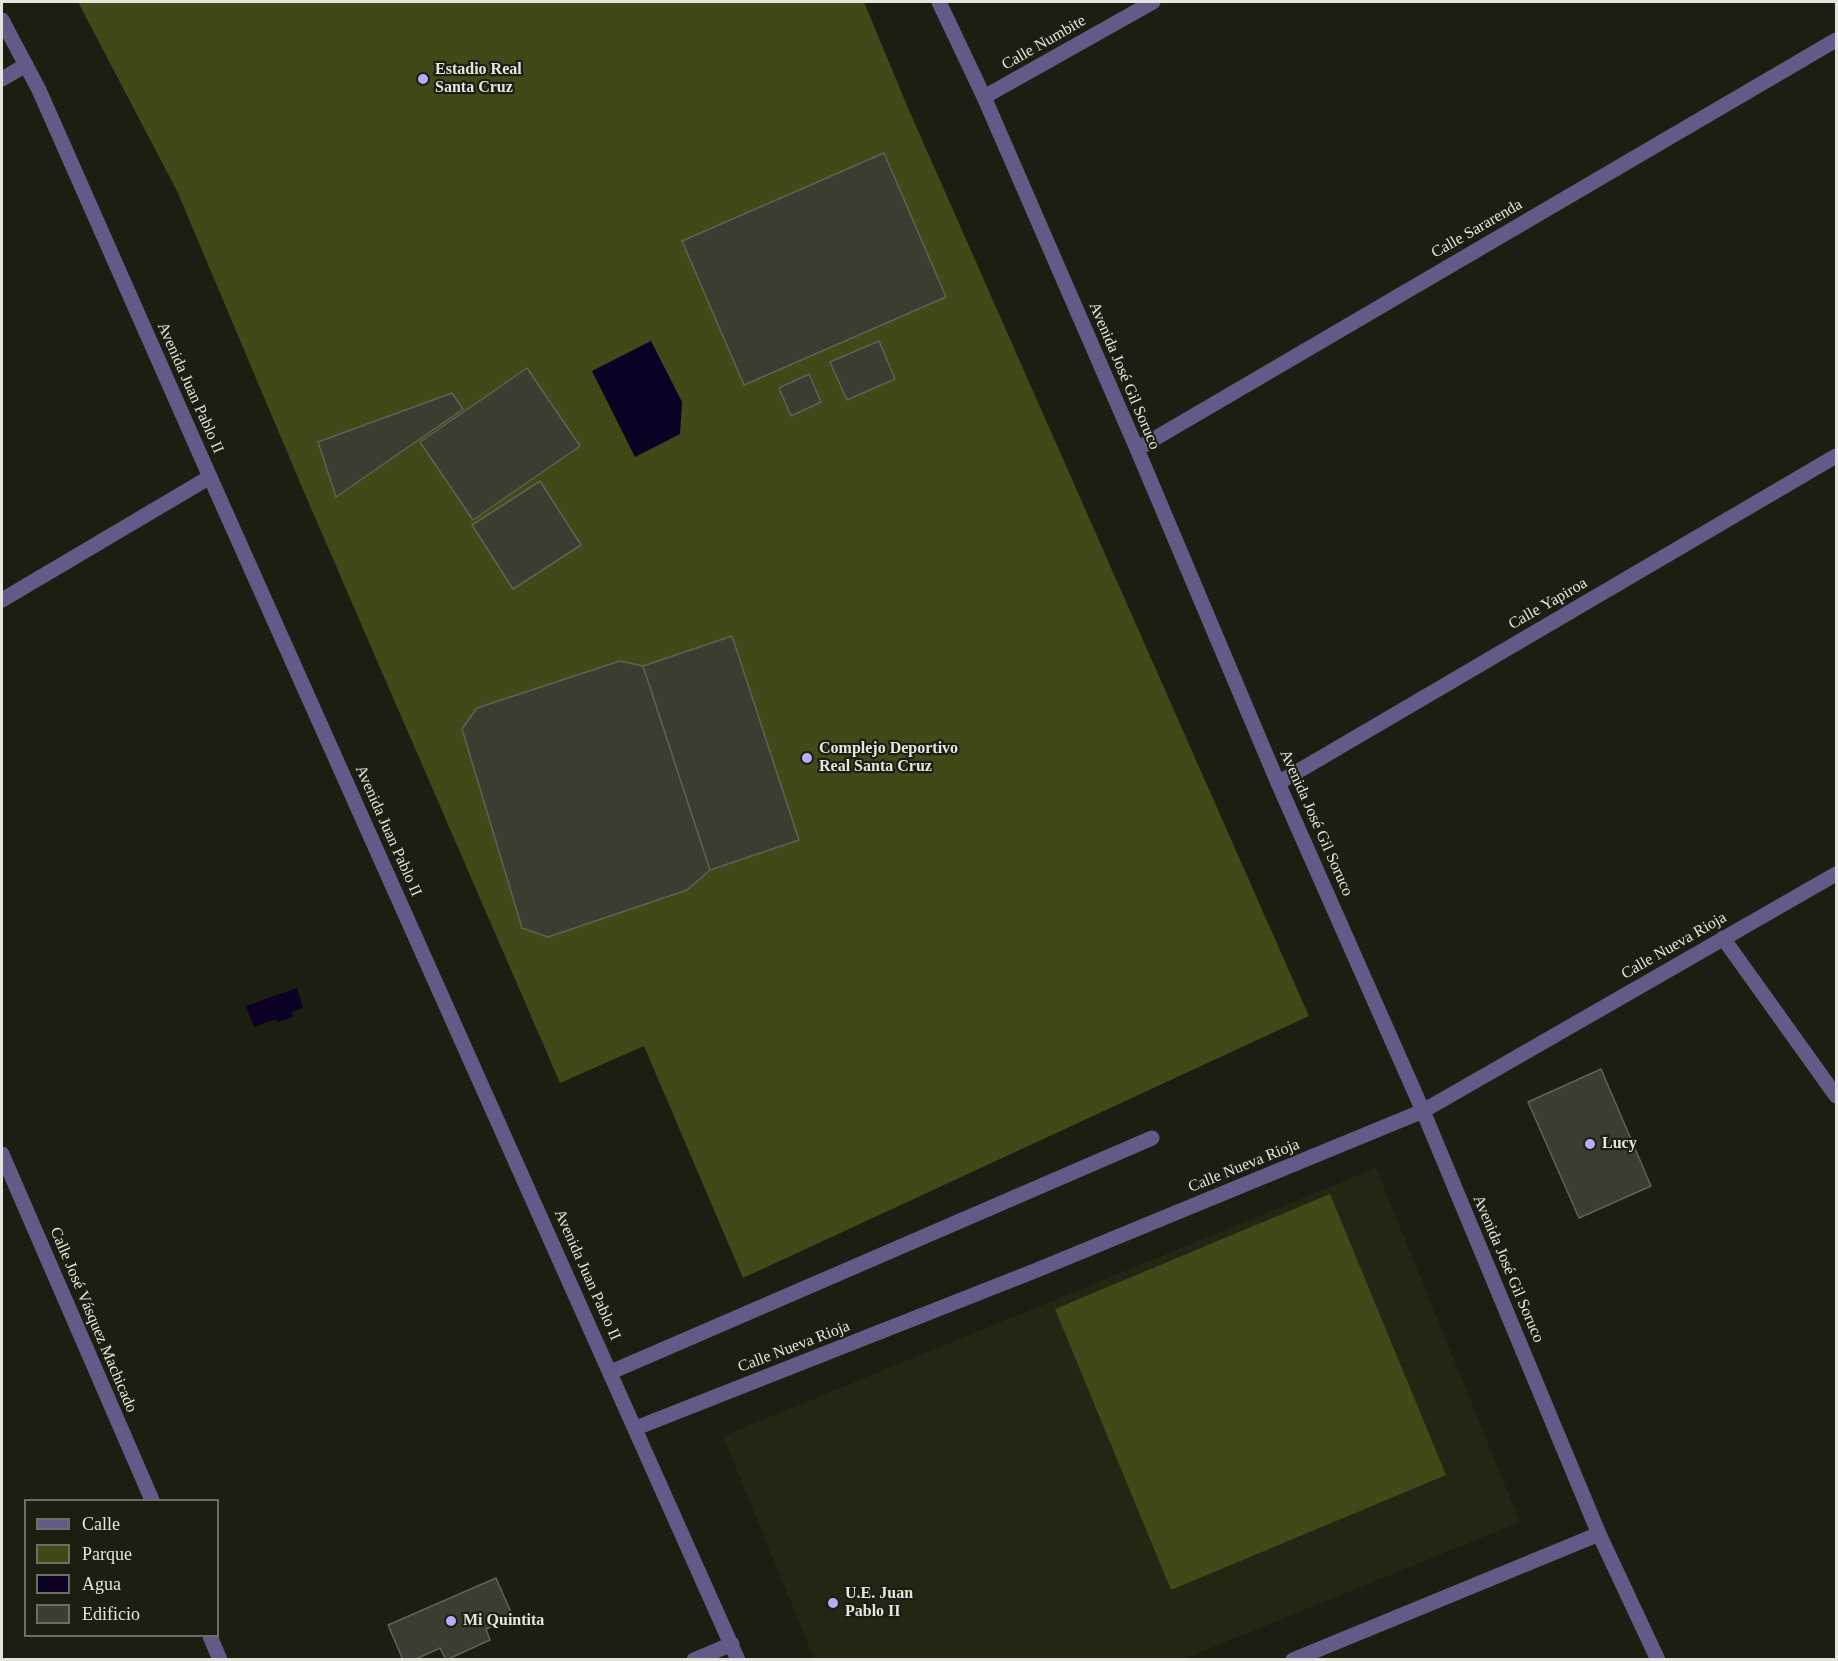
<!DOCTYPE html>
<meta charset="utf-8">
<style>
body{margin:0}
#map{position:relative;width:1838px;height:1661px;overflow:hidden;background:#1c1e11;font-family:"Times New Roman",serif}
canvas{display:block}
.frame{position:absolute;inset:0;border:3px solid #e4e5dd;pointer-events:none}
.legend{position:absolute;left:24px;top:1499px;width:195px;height:138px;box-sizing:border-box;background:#1c1e11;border:2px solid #6c6e63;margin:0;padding:8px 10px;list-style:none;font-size:18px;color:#e4e5dd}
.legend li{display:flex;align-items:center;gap:12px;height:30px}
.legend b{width:30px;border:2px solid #6c6e63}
</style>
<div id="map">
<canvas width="1838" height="1661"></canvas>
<div class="frame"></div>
<ul class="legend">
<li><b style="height:8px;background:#645987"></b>Calle</li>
<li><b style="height:16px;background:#424818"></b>Parque</li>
<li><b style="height:16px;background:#0c0024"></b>Agua</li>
<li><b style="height:16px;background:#3b3d30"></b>Edificio</li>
</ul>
</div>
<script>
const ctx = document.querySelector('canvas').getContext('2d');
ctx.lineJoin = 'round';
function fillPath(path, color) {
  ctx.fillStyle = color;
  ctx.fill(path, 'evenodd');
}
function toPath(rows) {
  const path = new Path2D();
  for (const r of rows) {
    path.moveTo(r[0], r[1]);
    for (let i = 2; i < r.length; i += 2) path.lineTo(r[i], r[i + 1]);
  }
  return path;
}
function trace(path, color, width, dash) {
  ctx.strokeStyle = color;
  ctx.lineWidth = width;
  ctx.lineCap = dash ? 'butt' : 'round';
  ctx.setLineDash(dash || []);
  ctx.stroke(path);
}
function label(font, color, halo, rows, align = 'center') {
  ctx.font = font + ' "Times New Roman",serif';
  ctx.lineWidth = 4.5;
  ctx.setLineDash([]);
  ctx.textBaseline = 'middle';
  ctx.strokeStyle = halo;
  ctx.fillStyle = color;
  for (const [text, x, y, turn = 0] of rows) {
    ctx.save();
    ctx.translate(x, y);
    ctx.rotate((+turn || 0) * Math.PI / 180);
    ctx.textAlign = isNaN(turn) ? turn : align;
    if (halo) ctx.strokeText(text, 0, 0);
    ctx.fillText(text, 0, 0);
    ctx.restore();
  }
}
fillPath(toPath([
 [1376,1168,1520,1522,1184,1659,814,1659,723,1436]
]), '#232613');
fillPath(toPath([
 [78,2,864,2,908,108,1309,1016,743,1278,644,1046,560,1083,307,499,177,191],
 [1330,1194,1446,1475,1171,1590,1055,1309]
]), '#424818');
fillPath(toPath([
 [651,341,682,402,680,434,635,457,592,371],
 [297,988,303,1008,292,1012,293,1017,278,1022,276,1019,254,1027,246,1006]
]), '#0c0024');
const building = toPath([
 [884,153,946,297,744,385,682,241,884,153],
 [879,341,895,379,847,400,830,362,879,341],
 [527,368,580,446,473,520,420,442,527,368],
 [809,374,821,402,791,416,779,388,809,374],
 [452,393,463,409,336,497,318,442,452,393],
 [540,481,581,545,513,589,472,525,540,481],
 [732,636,799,840,710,870,643,666,732,636],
 [620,661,643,666,710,870,687,890,548,937,522,928,462,729,477,708,620,661],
 [1601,1069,1651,1186,1579,1218,1528,1102,1601,1069],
 [496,1578,513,1617,486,1629,490,1640,446,1660,440,1648,414,1660,403,1660,388,1625,496,1578]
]);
fillPath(building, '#3b3d30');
trace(building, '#606253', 1.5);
trace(toPath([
 [2,79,26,65],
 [611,1372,1152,1138]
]), '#645987', 15);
trace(toPath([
 [939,2,984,97,1137,449,1278,783,1423,1111,1599,1534,1658,1660],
 [984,97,1153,2],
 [1137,449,1836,40],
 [2,600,210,477],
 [1278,783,1836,456],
 [1723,938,1836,1096],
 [2,1154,152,1500],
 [636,1428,1037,1270,1423,1111,1836,874],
 [210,1636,220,1660],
 [694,1660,732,1644],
 [1293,1660,1599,1534]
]), '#645987', 15);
trace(toPath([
 [2,20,39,90,210,477,738,1660]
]), '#645987', 15);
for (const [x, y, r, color] of [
 [423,79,6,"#bbaaf6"],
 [807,758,6,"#bbaaf6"],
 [1590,1144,6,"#bbaaf6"],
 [833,1603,6,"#bbaaf6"],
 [451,1621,6,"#bbaaf6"]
]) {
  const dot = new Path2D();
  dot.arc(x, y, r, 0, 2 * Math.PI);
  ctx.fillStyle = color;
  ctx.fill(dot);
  trace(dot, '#1c1e11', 2);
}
label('16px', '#e4e5dd', '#1c1e11', [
 ["Calle Numbite",1044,43,-30],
 ["Calle Sararenda",1477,229,-30],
 ["Avenida José Gil Soruco",1124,376,67],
 ["Avenida Juan Pablo II",190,388,66],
 ["Calle Yapiroa",1548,604,-30],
 ["Avenida José Gil Soruco",1316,823,66],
 ["Avenida Juan Pablo II",388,831,66],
 ["Calle Nueva Rioja",1674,946,-30],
 ["Calle Nueva Rioja",1244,1166,-22],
 ["Avenida José Gil Soruco",1508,1269,67],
 ["Avenida Juan Pablo II",587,1275,66],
 ["Calle José Vásquez Machicado",93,1320,67],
 ["Calle Nueva Rioja",794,1347,-21]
]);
label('bold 16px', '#e4e5dd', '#1c1e11', [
 ["Estadio Real",435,70],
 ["Santa Cruz",435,88],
 ["Complejo Deportivo",819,749],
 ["Real Santa Cruz",819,767],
 ["Lucy",1602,1144],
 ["U.E. Juan",845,1594],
 ["Pablo II",845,1612],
 ["Mi Quintita",463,1621]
], 'left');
</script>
